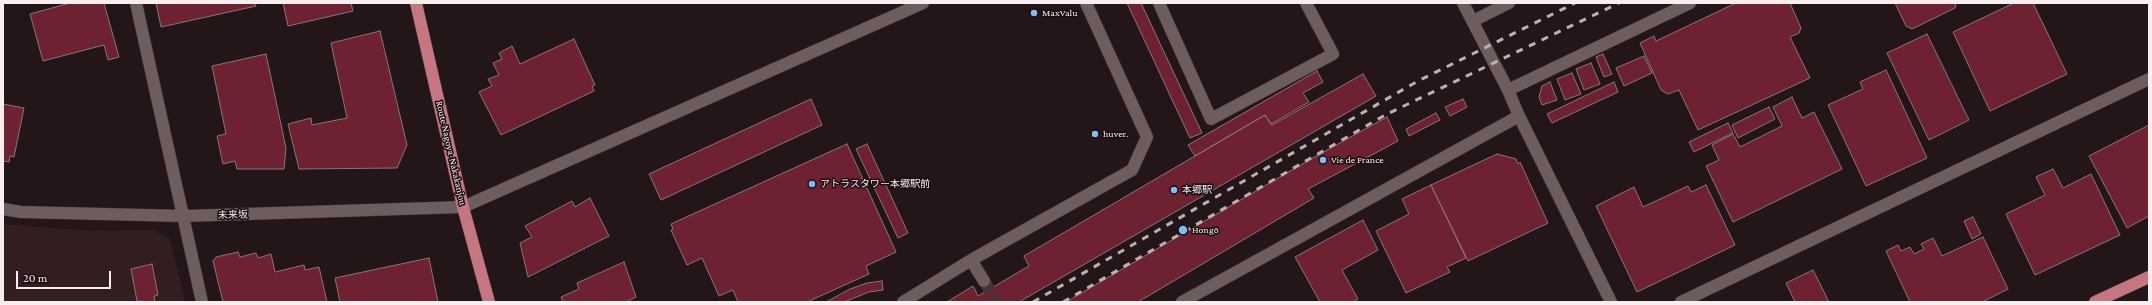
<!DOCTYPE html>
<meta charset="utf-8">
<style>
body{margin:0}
#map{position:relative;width:2152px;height:305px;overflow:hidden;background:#241618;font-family:"Crimson Pro",serif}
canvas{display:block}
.frame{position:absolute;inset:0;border:4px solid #f8eeef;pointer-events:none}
.scale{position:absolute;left:16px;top:271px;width:95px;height:18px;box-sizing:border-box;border:2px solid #f8eeef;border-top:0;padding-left:5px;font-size:12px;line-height:14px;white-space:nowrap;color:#f8eeef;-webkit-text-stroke:3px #1a0d0f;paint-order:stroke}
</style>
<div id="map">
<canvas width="2152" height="305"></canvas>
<div class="frame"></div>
<div class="scale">20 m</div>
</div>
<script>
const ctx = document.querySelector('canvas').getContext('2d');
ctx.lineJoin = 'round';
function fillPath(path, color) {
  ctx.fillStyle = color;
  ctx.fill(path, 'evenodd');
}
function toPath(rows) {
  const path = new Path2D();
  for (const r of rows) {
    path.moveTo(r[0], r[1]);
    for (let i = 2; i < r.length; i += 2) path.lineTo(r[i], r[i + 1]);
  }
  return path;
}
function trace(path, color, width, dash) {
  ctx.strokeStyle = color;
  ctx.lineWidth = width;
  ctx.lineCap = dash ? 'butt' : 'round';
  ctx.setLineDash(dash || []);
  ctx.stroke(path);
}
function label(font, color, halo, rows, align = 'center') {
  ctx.font = font + ' "Crimson Pro","Noto Sans JP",serif';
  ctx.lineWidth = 3;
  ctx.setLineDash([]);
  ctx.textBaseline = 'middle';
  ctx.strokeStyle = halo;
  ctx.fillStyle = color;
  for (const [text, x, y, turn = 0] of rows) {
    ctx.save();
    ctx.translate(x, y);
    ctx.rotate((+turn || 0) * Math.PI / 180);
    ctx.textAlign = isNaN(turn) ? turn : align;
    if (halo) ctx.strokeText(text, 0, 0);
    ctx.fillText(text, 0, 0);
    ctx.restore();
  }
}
fillPath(toPath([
 [3,224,89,231,154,230,170,239,185,302,3,302]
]), '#321d20');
const building = toPath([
 [70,3,104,3,119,57,108,60,104,45,43,61,30,14,70,3],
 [156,3,255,3,256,6,161,27,156,3],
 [283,3,351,3,353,11,288,26,283,3],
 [1127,3,1141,3,1202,133,1190,138,1127,3],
 [1736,3,1790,3,1801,28,1799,33,1790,37,1810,78,1698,130,1679,90,1668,94,1661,90,1640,43,1654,36,1656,41,1736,3],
 [1895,3,1955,3,1956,4,1955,8,1912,29,1906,26,1895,3],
 [2014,3,2033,3,2067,74,1990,111,1953,32,2014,3],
 [380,31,407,145,397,168,299,169,288,124,311,118,312,125,347,118,331,43,380,31],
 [1927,34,1969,120,1929,140,1887,53,1927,34],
 [574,39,595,85,592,86,594,91,501,135,479,92,492,86,488,79,499,75,493,63,502,59,499,53,512,46,520,64,574,39],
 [266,54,286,148,284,169,237,169,235,161,223,164,217,136,226,134,212,66,266,54],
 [1603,54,1612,74,1604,77,1596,57,1603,54],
 [1644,56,1652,73,1624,86,1616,68,1644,56],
 [1591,63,1600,84,1584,90,1576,69,1591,63],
 [1886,70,1927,158,1866,186,1828,105,1863,89,1860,82,1886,70],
 [1317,71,1323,82,1303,93,1309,102,1271,124,1265,115,1195,156,1188,145,1317,71],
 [1572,73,1581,94,1565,100,1557,79,1572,73],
 [1363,74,1376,96,1019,302,947,302,973,286,978,296,1029,266,1024,256,1265,115,1272,125,1363,74],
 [1550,82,1557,100,1542,105,1539,97,1542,86,1550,82],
 [1614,82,1618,92,1552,123,1547,114,1614,82],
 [1792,97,1802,118,1814,112,1842,169,1733,222,1706,166,1719,160,1712,145,1733,134,1740,147,1782,126,1773,107,1792,97],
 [811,99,822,125,661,200,649,174,811,99],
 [1463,99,1467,107,1450,116,1445,107,1463,99],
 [3,104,24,108,14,157,10,156,9,162,3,161,3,104],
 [1769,107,1775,119,1738,138,1732,125,1769,107],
 [1436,113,1440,120,1409,136,1406,129,1436,113],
 [1387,117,1398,141,1308,189,1314,198,1138,302,1066,302,1309,160,1387,117],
 [1728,123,1733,133,1694,152,1689,142,1728,123],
 [2149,125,2149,216,2127,228,2089,156,2149,125],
 [847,144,896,252,866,266,869,274,807,302,738,302,733,290,719,296,702,258,687,265,671,230,673,229,671,224,847,144],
 [867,144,908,233,898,238,856,149,867,144],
 [1497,154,1516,159,1518,164,1520,162,1548,223,1468,261,1431,185,1497,154],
 [2053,169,2063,188,2091,174,2120,235,2035,275,2006,214,2045,195,2036,177,2053,169],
 [1431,185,1466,258,1447,267,1450,272,1406,293,1376,231,1409,214,1402,199,1431,185],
 [1706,185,1735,245,1637,292,1596,206,1634,187,1643,207,1688,186,1691,192,1706,185],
 [590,198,609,236,528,277,520,243,532,237,525,226,572,201,575,207,590,198],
 [1973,217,1981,234,1972,239,1964,221,1973,217],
 [1363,220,1378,250,1342,270,1358,299,1353,302,1320,302,1295,257,1363,220],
 [1983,237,2008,289,1982,302,1910,302,1886,251,1898,245,1901,251,1910,247,1914,254,1924,249,1921,244,1933,238,1942,256,1983,237],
 [238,252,240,257,256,253,258,258,271,254,275,272,304,265,305,270,319,267,327,302,223,302,213,261,216,257,238,252],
 [429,258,438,302,340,302,335,278,429,258],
 [624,262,636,297,626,302,563,302,561,297,579,289,577,283,624,262],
 [152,264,158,295,154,296,155,302,137,301,131,269,152,264],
 [1813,270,1829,302,1795,302,1786,283,1813,270],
 [882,281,883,290,869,292,844,302,826,302,850,289,867,283,882,281]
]);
fillPath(building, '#6e2131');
trace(building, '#887677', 1);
trace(toPath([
 [984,281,997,302]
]), '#443638', 12, [12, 6]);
const minor = toPath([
 [136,3,202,302],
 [1159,3,1211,119,1333,54,1306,3],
 [1463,3,1508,90,1519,116,1611,302],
 [1473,21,1509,3],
 [1508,90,1690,3],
 [3,209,21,212,184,216,463,207,923,3],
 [971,260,984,281],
 [903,302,971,260,1132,170,1147,137,1086,3],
 [1182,302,1519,116],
 [1681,302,2149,79]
]);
const major = toPath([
 [416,3,463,207,489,302],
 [2095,302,2149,277]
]);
trace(minor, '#3c3233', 13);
trace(major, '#3c3233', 13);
trace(minor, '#6e5d5e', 12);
trace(major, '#c47681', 12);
trace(toPath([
 [1033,302,1418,81,1575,3],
 [1063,302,1385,115,1619,3]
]), '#bcb1b2', 3, [7, 7]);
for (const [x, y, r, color] of [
 [1034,13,4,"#7dbef9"],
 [1095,134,4,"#7dbef9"],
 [1323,160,4,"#7dbef9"],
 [812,184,4,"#7dbef9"],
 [1174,190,4,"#7dbef9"],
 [1183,230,5,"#7dbef9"]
]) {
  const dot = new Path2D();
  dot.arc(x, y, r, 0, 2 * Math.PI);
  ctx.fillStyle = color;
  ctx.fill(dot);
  trace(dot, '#1a0d0f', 1.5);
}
label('10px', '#f8eeef', '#1a0d0f', [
 ["MaxValu",1042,13],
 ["huver.",1103,134],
 ["Vie de France",1331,160],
 ["アトラスタワー本郷駅前",820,184],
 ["本郷駅",1182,190],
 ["Hongō",1192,230]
], 'left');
label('10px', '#f8eeef', '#1a0d0f', [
 ["Route Nagoya-Nakakanjou",451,153,77],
 ["未来坂",233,215,-2]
]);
</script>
